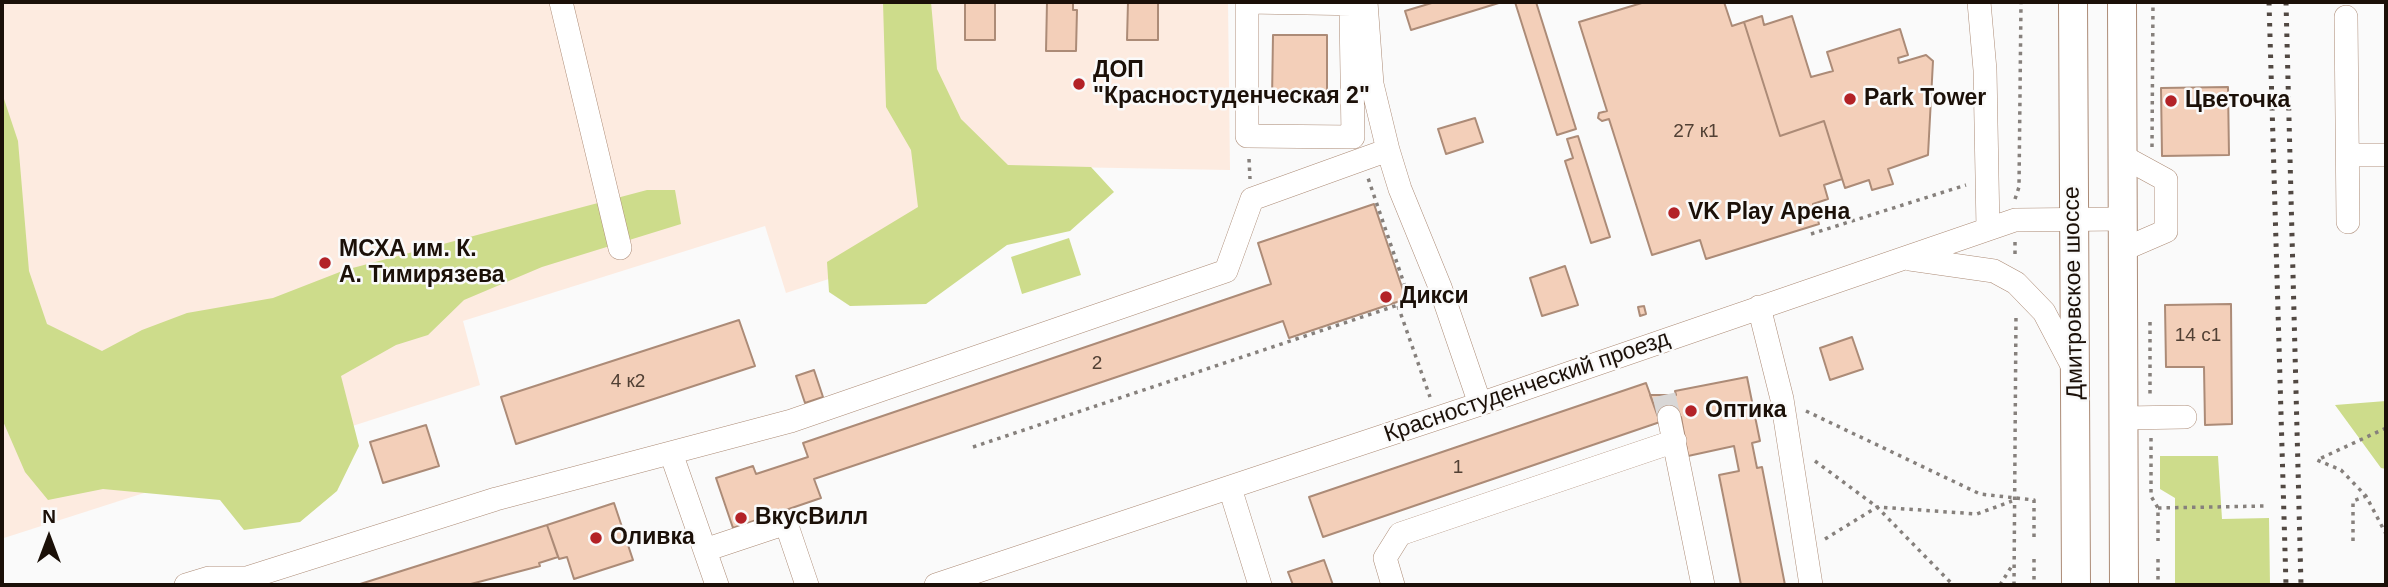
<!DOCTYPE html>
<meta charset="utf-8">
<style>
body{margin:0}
#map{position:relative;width:2388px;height:587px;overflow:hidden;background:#fafafa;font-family:Arial,sans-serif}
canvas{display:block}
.frame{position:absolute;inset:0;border:4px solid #1b1008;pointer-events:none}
.north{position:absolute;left:14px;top:503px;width:70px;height:70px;-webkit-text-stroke:5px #fafafa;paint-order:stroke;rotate:0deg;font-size:19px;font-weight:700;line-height:28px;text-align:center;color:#1b1008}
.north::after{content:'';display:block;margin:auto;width:24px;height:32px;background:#1b1008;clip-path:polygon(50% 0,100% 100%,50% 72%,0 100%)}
</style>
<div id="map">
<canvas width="2388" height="587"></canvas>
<div class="frame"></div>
<div class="north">N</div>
</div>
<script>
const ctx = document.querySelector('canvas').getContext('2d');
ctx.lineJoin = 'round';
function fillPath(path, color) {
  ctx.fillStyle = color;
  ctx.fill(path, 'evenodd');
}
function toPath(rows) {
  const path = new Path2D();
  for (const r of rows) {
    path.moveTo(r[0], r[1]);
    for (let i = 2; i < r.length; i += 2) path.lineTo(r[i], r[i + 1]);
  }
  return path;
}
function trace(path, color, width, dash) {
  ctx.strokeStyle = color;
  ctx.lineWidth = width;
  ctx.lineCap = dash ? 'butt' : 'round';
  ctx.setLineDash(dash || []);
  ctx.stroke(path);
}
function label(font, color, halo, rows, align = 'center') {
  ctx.font = font + ' Arial,sans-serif';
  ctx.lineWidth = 5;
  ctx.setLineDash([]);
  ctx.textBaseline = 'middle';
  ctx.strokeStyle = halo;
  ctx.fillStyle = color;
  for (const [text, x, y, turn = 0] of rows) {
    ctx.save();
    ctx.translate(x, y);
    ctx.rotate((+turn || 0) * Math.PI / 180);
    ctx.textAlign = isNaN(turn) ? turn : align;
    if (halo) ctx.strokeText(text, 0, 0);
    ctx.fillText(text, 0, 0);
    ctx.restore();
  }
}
fillPath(toPath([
 [2,2,1228,2,1230,170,1008,166,966,234,786,293,765,226,463,321,480,385,4,538]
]), '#fdebe0');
fillPath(toPath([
 [883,2,931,2,937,69,961,119,1008,165,1091,167,1114,192,1070,231,1007,245,926,304,850,306,829,292,827,262,918,207,911,150,886,107],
 [2,93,18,141,29,271,47,324,102,351,142,330,187,313,273,298,345,270,647,190,675,190,681,224,542,267,464,300,428,335,396,345,341,376,359,446,337,491,300,522,244,530,220,500,103,489,48,500,25,472,2,419],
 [1069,238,1081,275,1022,294,1011,257],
 [2386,401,2386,469,2381,468,2335,405],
 [2160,456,2218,456,2222,519,2269,518,2270,585,2175,585,2175,498,2160,489]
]), '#cddc8b');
const building = toPath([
 [965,2,995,2,995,40,965,40,965,2],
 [1047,2,1073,2,1073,10,1077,10,1076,51,1046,51,1047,2],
 [1128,2,1158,2,1158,40,1127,40,1128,2],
 [1435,2,1502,2,1411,30,1405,11,1435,2],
 [1515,2,1536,2,1576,129,1557,135,1515,2],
 [1645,2,1724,2,1732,26,1744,22,1780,136,1824,121,1842,179,1824,185,1828,199,1813,204,1819,224,1706,259,1700,240,1652,255,1609,119,1602,121,1598,118,1599,113,1607,111,1579,22,1645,2],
 [1762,16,1764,25,1792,16,1811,77,1833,71,1827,52,1900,29,1908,55,1898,58,1899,63,1926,55,1933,61,1928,155,1888,169,1893,184,1872,190,1869,180,1845,188,1824,121,1780,136,1744,22,1762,16],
 [1273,35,1327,35,1327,101,1272,100,1273,35],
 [2228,87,2229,155,2162,156,2161,88,2228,87],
 [1475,118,1483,142,1446,154,1438,129,1475,118],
 [1578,136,1610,237,1591,243,1565,161,1573,158,1567,139,1578,136],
 [1374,204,1406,299,1289,338,1283,321,814,479,821,498,733,528,716,478,753,466,756,474,808,457,803,443,1271,284,1258,243,1374,204],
 [1565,266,1578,305,1542,316,1530,278,1565,266],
 [2231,304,2232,424,2205,425,2204,367,2166,367,2165,305,2231,304],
 [1644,306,1646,314,1640,316,1638,307,1644,306],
 [739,320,755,366,516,444,501,397,739,320],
 [1852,337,1863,369,1830,380,1820,348,1852,337],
 [814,370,823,397,805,403,796,376,814,370],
 [1747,377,1760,441,1752,443,1757,468,1762,467,1785,585,1741,585,1719,475,1739,471,1734,446,1688,456,1681,417,1658,417,1650,395,1676,395,1675,391,1747,377],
 [1646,383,1660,422,1323,537,1309,497,1646,383],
 [426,425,439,466,383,483,370,442,426,425],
 [614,503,633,560,574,579,567,557,559,559,547,525,614,503],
 [547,525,558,557,539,563,540,566,467,585,357,585,547,525],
 [1324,560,1333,585,1293,585,1288,572,1324,560]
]);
fillPath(building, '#f3cfb9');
trace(building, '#ac8b77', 2);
trace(toPath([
 [1664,395,1669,417]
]), '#d9d7d6', 23, [23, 11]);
const minor = toPath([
 [561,2,620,248],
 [1247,2,1366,4],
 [1366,2,1372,84,1388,150,1400,189,1440,287,1480,404],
 [1979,2,1985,70,1988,229],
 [1247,4,1247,136,1353,137,1351,11],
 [2346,17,2348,222],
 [2348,155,2386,155],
 [2122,156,2166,180,2166,231,2122,250],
 [1910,259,1994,271,2016,283,2044,312,2075,371],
 [1759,307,1782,399,1811,585],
 [1669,417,1703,585],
 [2124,418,2185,417],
 [671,453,717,585],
 [1230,488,1260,585],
 [705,550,786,523,807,585],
 [186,585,209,578,247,578,496,499,791,421,1226,271,1252,199,1388,150],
 [936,585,1480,404,2015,220,2122,219],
 [1393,585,1385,558,1400,534,1675,441]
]);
const major = toPath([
 [2073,2,2076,585],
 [2122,2,2124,585]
]);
trace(minor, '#ac8b76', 24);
trace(major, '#ac8b76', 30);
trace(toPath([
 [2152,147,2153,2],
 [1249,159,1250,179],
 [2015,199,2019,187,2021,2],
 [1811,234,1966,185],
 [2015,242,2015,259],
 [1398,306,1430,397],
 [2150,322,2150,395],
 [1806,411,1980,494,2034,500,2034,542],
 [2386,428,2317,460,2341,470,2366,496,2386,534],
 [2151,438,2151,496,2158,508,2158,541],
 [973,447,1410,301,1368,178],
 [1815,461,1877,507,1953,585],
 [2158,508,2265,506],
 [1825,539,1877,507,1977,514,2012,501],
 [2353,541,2353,501,2366,496],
 [2034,559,2034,585],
 [2158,559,2158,585],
 [2000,585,2013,564],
 [2014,585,2016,314]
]), '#86807c', 3.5, [3.5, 5]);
trace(minor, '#fff', 23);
trace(major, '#fff', 28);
trace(toPath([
 [2269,2,2286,585],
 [2286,2,2301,585]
]), '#514842', 5, [3.5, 7]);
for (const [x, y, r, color] of [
 [1079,84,7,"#b32227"],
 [1850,99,7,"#b32227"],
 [2171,101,7,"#b32227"],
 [1674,213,7,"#b32227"],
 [325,263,7,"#b32227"],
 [1386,297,7,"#b32227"],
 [1691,411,7,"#b32227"],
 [741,518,7,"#b32227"],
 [596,538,7,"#b32227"]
]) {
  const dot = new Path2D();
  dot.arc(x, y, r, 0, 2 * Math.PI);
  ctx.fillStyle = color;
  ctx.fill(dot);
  trace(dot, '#fafafa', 2.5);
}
label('19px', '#514034', null, [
 ["27 к1",1696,132],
 ["14 с1",2198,336],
 ["2",1097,364],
 ["4 к2",628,382],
 ["1",1458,468]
]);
label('bold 23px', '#1b1008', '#fafafa', [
 ["ДОП",1093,71],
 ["\"Красностуденческая 2\"",1093,97],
 ["Park Tower",1864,99],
 ["Цветочка",2185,101],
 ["VK Play Арена",1688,213],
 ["МСХА им. К.",339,250],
 ["А. Тимирязева",339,276],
 ["Дикси",1400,297],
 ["Оптика",1705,411],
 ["ВкусВилл",755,518],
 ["Оливка",610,538]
], 'left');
label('23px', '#1b1008', '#fafafa', [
 ["Дмитровское шоссе",2074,293,-91],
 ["Красностуденческий проезд",1527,387,-19]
]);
</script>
